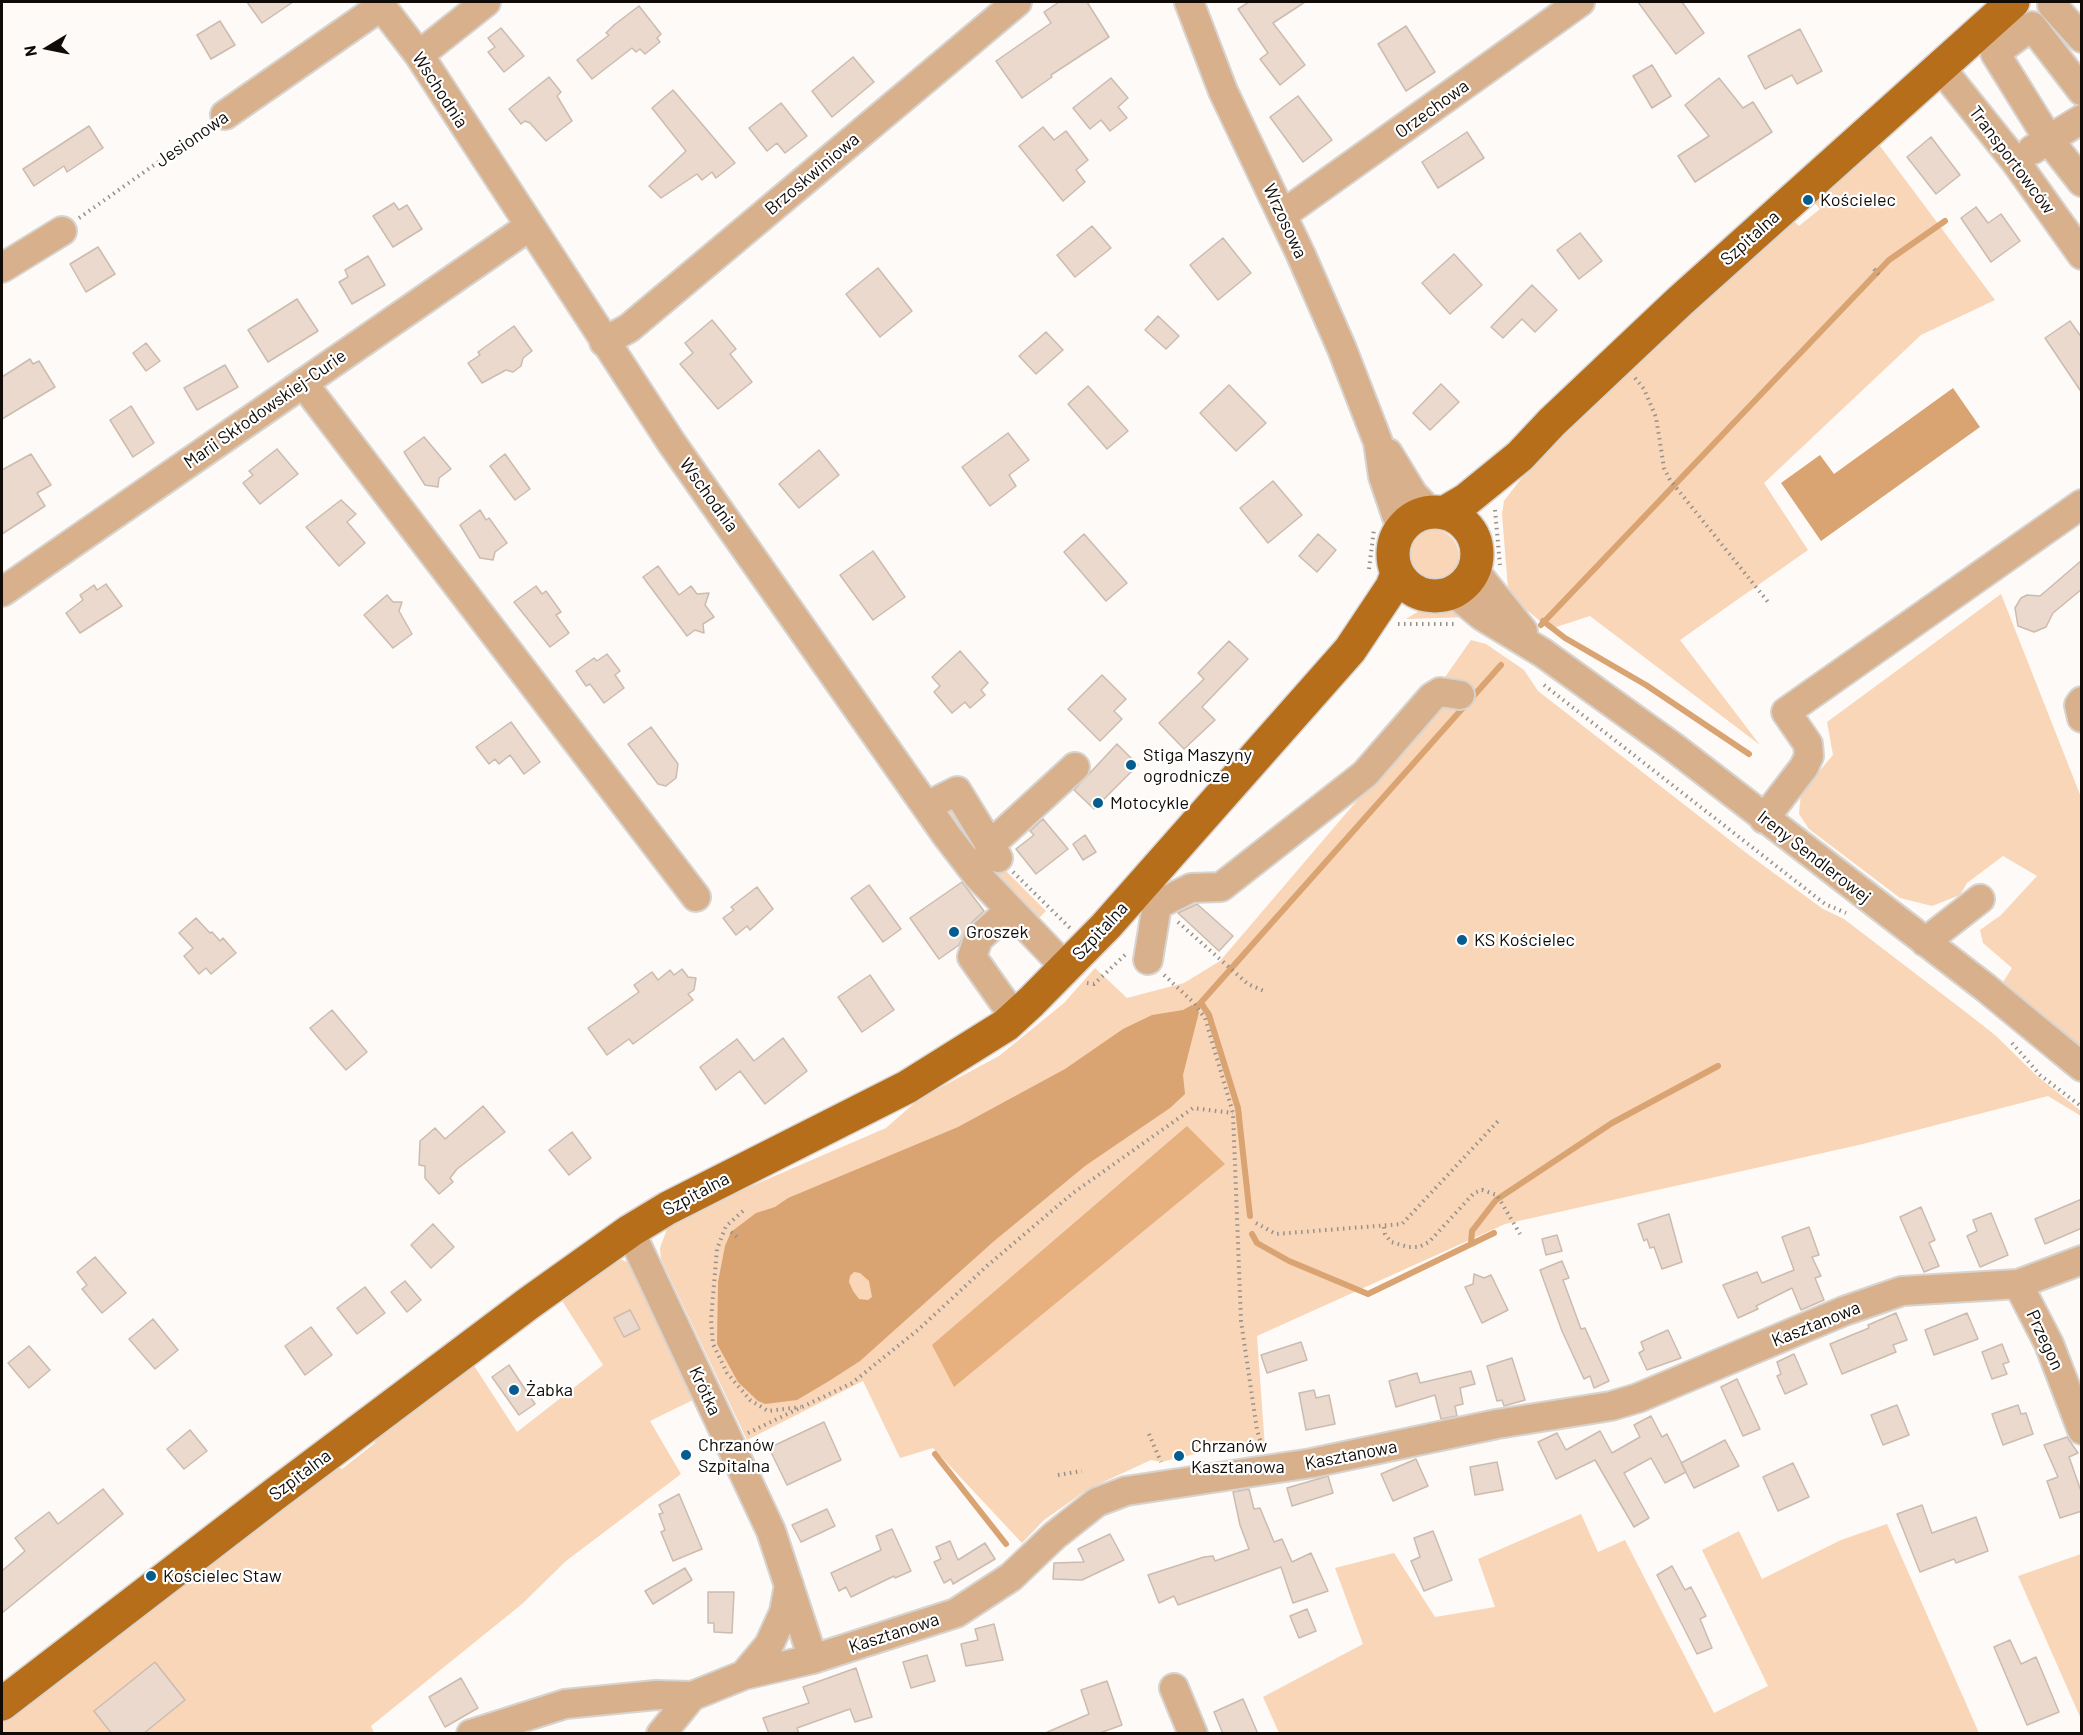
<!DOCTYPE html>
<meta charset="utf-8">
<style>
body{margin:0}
#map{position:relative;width:2083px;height:1735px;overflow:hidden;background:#fdfaf7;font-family:Barlow,sans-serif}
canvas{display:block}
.frame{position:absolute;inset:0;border:3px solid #100b06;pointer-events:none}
.north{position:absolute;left:18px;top:18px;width:60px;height:60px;-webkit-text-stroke:4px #fff;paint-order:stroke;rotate:260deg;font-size:16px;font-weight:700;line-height:24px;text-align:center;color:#100b06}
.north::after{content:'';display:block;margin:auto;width:21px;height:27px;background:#100b06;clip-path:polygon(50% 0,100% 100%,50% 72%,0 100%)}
</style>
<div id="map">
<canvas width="2083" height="1735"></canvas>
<div class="frame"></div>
<div class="north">N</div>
</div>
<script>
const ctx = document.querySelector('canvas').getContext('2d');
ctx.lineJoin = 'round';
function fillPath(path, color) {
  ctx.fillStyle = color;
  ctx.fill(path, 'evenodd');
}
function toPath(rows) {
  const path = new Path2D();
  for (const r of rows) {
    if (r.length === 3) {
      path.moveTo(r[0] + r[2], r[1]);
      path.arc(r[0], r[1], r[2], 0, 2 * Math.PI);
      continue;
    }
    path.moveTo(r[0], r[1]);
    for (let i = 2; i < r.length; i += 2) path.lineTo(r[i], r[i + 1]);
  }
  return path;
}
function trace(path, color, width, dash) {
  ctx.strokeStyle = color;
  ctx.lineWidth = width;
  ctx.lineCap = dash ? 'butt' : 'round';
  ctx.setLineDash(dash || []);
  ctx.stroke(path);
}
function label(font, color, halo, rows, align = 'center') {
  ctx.font = font + ' Barlow,sans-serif';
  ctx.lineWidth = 4.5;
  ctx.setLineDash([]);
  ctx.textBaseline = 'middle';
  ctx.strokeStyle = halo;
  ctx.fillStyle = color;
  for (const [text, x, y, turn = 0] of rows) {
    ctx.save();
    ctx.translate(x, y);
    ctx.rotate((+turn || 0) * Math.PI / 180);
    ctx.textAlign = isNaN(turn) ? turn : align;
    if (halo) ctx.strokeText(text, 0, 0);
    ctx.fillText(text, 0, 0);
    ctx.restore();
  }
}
fillPath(toPath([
 [1877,142,1995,300,1921,335,1764,483,1808,550,1680,640,1760,745,1590,616,1550,629,1513,599,1508,588,1502,514,1504,501,1557,432,1646,356,1666,330,1792,219,1799,226,1820,209,1812,200],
 [1432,556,27],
 [2001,594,2081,797,2081,1048,2003,982,2012,968,1983,943,1980,930,2001,915,2037,876,2003,856,1967,883,1960,895,1932,906,1900,898,1809,829,1799,814,1801,793,1833,755,1827,722],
 [1447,607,1468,617,1406,619,1422,609],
 [1471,640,1486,644,1524,670,1538,691,1749,855,1823,909,1844,919,1963,1010,1995,1035,2037,1076,2081,1111,2081,1116,2048,1096,1863,1144,1505,1224,1257,1336,1265,1448,1221,1448,1161,1462,1151,1460,1088,1489,1044,1520,1022,1543,933,1448,900,1458,863,1381,747,1440,661,1259,660,1248,667,1229,682,1216,886,1128,919,1099,999,1056,1064,1003,1095,968,1127,998,1184,983,1220,961,1366,790],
 [951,807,1004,869,1046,911,1035,922,947,819,948,810],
 [615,1257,634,1265,697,1398,650,1421,681,1474,566,1561,522,1604,371,1726,374,1733,2,1734,2,1716,334,1466,342,1469,375,1443,377,1431,471,1361,517,1432,603,1365,559,1296],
 [1581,1514,1598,1552,1625,1540,1714,1713,1768,1686,1702,1550,1739,1531,1762,1579,1841,1540,1887,1524,1979,1733,1279,1733,1263,1697,1363,1644,1335,1568,1394,1553,1435,1617,1495,1607,1478,1559],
 [2081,1554,2082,1554,2081,1719,2018,1576]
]), '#f9d6b8');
fillPath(toPath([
 [1187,1126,1225,1164,954,1387,932,1345]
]), '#e6b07f');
fillPath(toPath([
 [1953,388,1980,427,1821,541,1781,483,1820,455,1834,474],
 [1192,1005,1199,1012,1183,1075,1185,1094,1170,1108,1085,1166,993,1242,860,1361,829,1381,797,1400,765,1404,758,1401,738,1382,717,1344,718,1282,725,1246,731,1232,756,1213,775,1207,788,1198,958,1127,1065,1069,1123,1029,1152,1015,1183,1010],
 [854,1272,860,1273,869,1281,872,1297,868,1300,859,1299,853,1291,849,1282,850,1276]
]), '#d9a372');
trace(toPath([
 [1543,621,1565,638,1646,685,1749,754],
 [1541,625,1889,260,1945,221],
 [1201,1003,1209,1015,1238,1108,1250,1216],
 [1196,1008,1501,665],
 [1252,1234,1257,1243,1289,1261,1368,1294,1494,1233],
 [1471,1243,1472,1231,1496,1200,1612,1123,1718,1066],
 [935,1454,1006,1544]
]), '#d9a372', 6);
const building = toPath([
 [247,2,293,2,262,23,247,2],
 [1059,2,1087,2,1109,37,1051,75,1052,77,1022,98,996,61,1051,23,1044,12,1059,2],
 [1249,2,1305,2,1273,23,1305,65,1280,85,1260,59,1268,53,1238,9,1249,2],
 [1638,2,1682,2,1704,33,1676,54,1638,2],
 [639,6,661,34,657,38,660,42,645,54,640,49,636,52,632,48,592,79,577,60,609,35,606,33,614,25,639,6],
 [220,21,235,45,211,59,197,35,220,21],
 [1406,26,1435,72,1406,91,1378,44,1406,26],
 [501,28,524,56,504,72,488,52,495,47,488,38,501,28],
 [1800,29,1822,71,1797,84,1792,75,1765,89,1748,56,1800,29],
 [853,57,874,82,832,117,812,91,853,57],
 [1652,65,1671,96,1652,108,1633,76,1652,65],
 [549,77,561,92,557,96,572,121,546,141,530,123,525,121,521,124,509,109,549,77],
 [1111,78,1128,98,1118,107,1127,118,1110,131,1101,120,1090,129,1073,108,1111,78],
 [1719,78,1743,108,1753,102,1772,132,1695,182,1678,156,1709,136,1685,105,1719,78],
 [673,90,735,163,716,178,712,172,702,180,697,174,661,198,649,186,686,151,652,108,673,90],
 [1298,96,1332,140,1303,162,1270,117,1298,96],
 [781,103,807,136,785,153,777,143,767,151,749,128,781,103],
 [89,126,103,148,67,172,64,166,34,186,23,169,89,126],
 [1043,127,1054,140,1066,131,1088,160,1076,170,1085,182,1063,201,1019,146,1043,127],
 [1467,132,1484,158,1438,188,1422,162,1467,132],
 [1931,137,1960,175,1936,194,1907,157,1931,137],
 [394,203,399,210,407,205,422,229,393,247,373,216,394,203],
 [1976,207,1988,223,2001,214,2020,241,1991,262,1961,218,1976,207],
 [1092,226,1111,248,1075,277,1057,255,1092,226],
 [1580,233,1602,261,1579,279,1557,250,1580,233],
 [1223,238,1251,273,1218,300,1190,265,1223,238],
 [98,247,115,274,86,292,70,264,98,247],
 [1454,254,1482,285,1450,314,1422,283,1454,254],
 [368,256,385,285,352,304,339,282,348,277,345,270,368,256],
 [878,268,912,311,880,337,846,294,878,268],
 [1532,285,1557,310,1535,332,1522,319,1503,338,1491,327,1532,285],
 [297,299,318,331,268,362,248,330,297,299],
 [1158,316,1179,336,1166,349,1145,330,1158,316],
 [712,320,736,349,730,354,752,382,718,409,680,364,693,353,685,343,712,320],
 [2070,321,2082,338,2082,393,2045,338,2070,321],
 [514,326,532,351,523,358,521,366,513,372,506,370,482,383,468,363,480,355,478,352,514,326],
 [1046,332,1063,350,1036,374,1019,356,1046,332],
 [146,343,160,361,146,371,133,353,146,343],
 [30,359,33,364,39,361,55,387,2,419,2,377,30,359],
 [225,365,238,387,197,410,184,388,225,365],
 [1441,384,1459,402,1430,430,1413,413,1441,384],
 [1229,385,1266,423,1236,451,1200,413,1229,385],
 [1088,386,1128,431,1107,449,1068,404,1088,386],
 [131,406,154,443,133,457,110,420,131,406],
 [1008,433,1029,460,1009,475,1016,486,990,506,962,467,1008,433],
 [424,437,451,469,439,478,438,487,425,485,404,452,424,437],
 [277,449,298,474,260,504,243,483,253,475,249,471,277,449],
 [819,450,839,475,799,508,779,484,819,450],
 [31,454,51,485,37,493,45,506,2,534,2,470,31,454],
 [505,454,530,489,515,500,490,466,505,454],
 [1273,481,1302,515,1268,543,1240,508,1273,481],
 [341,500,356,514,347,522,365,543,339,566,306,527,341,500],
 [480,510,486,520,489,518,507,543,495,552,493,560,480,558,460,525,480,510],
 [1084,534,1127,583,1106,601,1064,552,1084,534],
 [1318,534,1336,550,1317,572,1299,556,1318,534],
 [873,551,905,597,873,620,840,575,873,551],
 [2082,560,2082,589,2053,613,2046,627,2034,632,2018,626,2015,608,2021,598,2027,595,2040,596,2082,560],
 [658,566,679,595,691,586,697,594,709,593,705,605,714,617,703,624,704,633,695,630,687,636,643,577,658,566],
 [106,584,122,606,80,633,66,613,83,600,80,595,94,585,97,590,106,584],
 [536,586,542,594,546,591,561,612,556,615,569,633,550,647,514,602,536,586],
 [387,595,393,602,402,602,399,611,412,634,393,648,364,615,387,595],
 [1229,641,1248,659,1202,707,1215,720,1184,749,1159,723,1204,679,1198,673,1229,641],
 [960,651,988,683,981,690,985,695,970,708,965,702,952,713,934,692,940,686,932,677,960,651],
 [607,654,620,671,615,675,624,688,604,703,590,684,586,686,576,671,594,658,597,661,607,654],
 [1102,675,1126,699,1114,711,1122,719,1100,741,1068,709,1102,675],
 [511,722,540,762,524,774,510,755,499,764,495,759,489,764,476,747,511,722],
 [651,727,678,764,676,778,666,786,658,784,628,744,651,727],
 [1117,744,1138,765,1094,809,1074,790,1117,744],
 [1043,819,1068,849,1036,874,1016,849,1034,835,1030,831,1043,819],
 [1085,835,1096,852,1083,860,1073,844,1085,835],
 [962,882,984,911,967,927,959,945,939,959,910,918,962,882],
 [869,885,901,929,883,942,851,898,869,885],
 [757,887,773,909,750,930,747,926,736,935,723,918,734,910,731,907,757,887],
 [1197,904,1233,936,1219,951,1178,913,1197,904],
 [196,918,210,933,212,932,220,941,223,938,236,953,211,974,206,968,199,974,184,956,193,948,179,933,196,918],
 [682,969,688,977,696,978,694,990,688,994,693,1000,633,1044,629,1039,607,1055,588,1028,639,992,634,985,652,972,658,980,670,970,674,975,682,969],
 [870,975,894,1010,862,1032,838,997,870,975],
 [332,1010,367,1052,346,1070,310,1028,332,1010],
 [783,1038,807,1071,765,1104,740,1071,716,1090,700,1067,737,1039,754,1061,783,1038],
 [483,1106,505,1132,457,1169,450,1178,453,1182,439,1194,425,1178,425,1166,419,1165,420,1141,435,1128,445,1139,483,1106],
 [572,1132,591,1158,569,1175,549,1150,572,1132],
 [2082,1199,2082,1228,2045,1244,2035,1219,2082,1199],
 [1921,1207,1935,1240,1929,1243,1939,1266,1924,1272,1900,1217,1921,1207],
 [1991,1213,2008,1255,1980,1267,1967,1236,1977,1231,1973,1220,1991,1213],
 [1669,1214,1682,1262,1662,1269,1654,1247,1650,1248,1647,1239,1644,1241,1638,1224,1669,1214],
 [433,1224,454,1247,431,1268,411,1245,433,1224],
 [1809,1227,1819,1255,1812,1257,1821,1276,1815,1278,1824,1300,1801,1310,1792,1288,1756,1306,1758,1309,1738,1318,1723,1285,1757,1272,1762,1283,1794,1270,1782,1237,1809,1227],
 [1557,1235,1562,1251,1546,1255,1542,1239,1557,1235],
 [95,1257,126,1293,102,1313,82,1289,87,1285,77,1272,95,1257],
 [1562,1261,1569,1278,1563,1280,1581,1329,1585,1328,1609,1381,1594,1388,1590,1376,1584,1379,1562,1331,1540,1270,1562,1261],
 [1474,1274,1484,1278,1491,1275,1508,1310,1482,1323,1465,1287,1473,1284,1474,1274],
 [405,1281,421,1300,407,1312,391,1292,405,1281],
 [365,1287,385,1313,357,1334,337,1308,365,1287],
 [630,1310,640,1329,624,1337,614,1318,630,1310],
 [1896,1313,1907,1340,1893,1345,1896,1352,1842,1374,1830,1344,1869,1328,1868,1325,1896,1313],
 [1967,1313,1978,1339,1934,1355,1925,1330,1967,1313],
 [153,1319,178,1350,155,1369,129,1339,153,1319],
 [311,1327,332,1355,305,1375,285,1346,311,1327],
 [1668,1330,1681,1358,1647,1370,1639,1353,1644,1350,1641,1342,1668,1330],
 [1301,1342,1307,1360,1267,1373,1261,1355,1301,1342],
 [2002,1344,2009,1362,2003,1364,2007,1374,1992,1379,1982,1352,2002,1344],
 [29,1346,50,1370,29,1388,8,1363,29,1346],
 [1794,1354,1807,1384,1785,1394,1777,1376,1781,1374,1777,1362,1794,1354],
 [1512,1358,1525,1400,1504,1406,1502,1400,1497,1401,1487,1366,1512,1358],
 [509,1365,535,1404,519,1415,492,1377,509,1365],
 [1471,1371,1475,1384,1460,1388,1463,1404,1455,1406,1457,1416,1441,1419,1435,1395,1396,1407,1389,1381,1417,1373,1420,1383,1471,1371],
 [1737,1379,1760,1429,1743,1436,1721,1387,1737,1379],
 [1314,1390,1316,1398,1329,1395,1335,1424,1306,1430,1299,1393,1314,1390],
 [1897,1405,1909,1435,1883,1445,1871,1415,1897,1405],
 [2018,1405,2021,1414,2026,1413,2033,1434,2003,1445,1992,1414,2018,1405],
 [1651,1416,1662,1437,1667,1434,1686,1472,1665,1483,1651,1458,1624,1473,1649,1518,1634,1527,1595,1460,1556,1479,1538,1442,1557,1433,1566,1450,1600,1431,1612,1453,1640,1437,1634,1425,1651,1416],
 [824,1422,841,1460,787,1485,769,1448,824,1422],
 [190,1430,207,1451,184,1469,167,1449,190,1430],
 [2067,1437,2078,1453,2069,1457,2082,1494,2082,1511,2060,1518,2047,1481,2058,1477,2044,1445,2067,1437],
 [1725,1440,1739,1466,1694,1488,1681,1463,1725,1440],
 [1416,1459,1428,1486,1393,1501,1381,1474,1416,1459],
 [1497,1462,1503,1490,1475,1495,1470,1467,1497,1462],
 [1793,1463,1809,1497,1778,1511,1763,1477,1793,1463],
 [1328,1476,1333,1493,1292,1506,1287,1488,1328,1476],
 [103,1489,123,1514,2,1613,2,1571,25,1551,15,1538,49,1512,58,1524,103,1489],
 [1249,1489,1254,1509,1260,1508,1274,1542,1282,1539,1292,1562,1311,1553,1328,1591,1293,1603,1281,1567,1178,1605,1174,1596,1159,1603,1148,1575,1204,1557,1213,1556,1215,1561,1249,1549,1240,1525,1233,1492,1249,1489],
 [679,1494,702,1549,673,1561,661,1532,665,1530,659,1514,663,1513,659,1505,679,1494],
 [1922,1505,1932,1533,1976,1517,1988,1551,1956,1563,1954,1559,1920,1572,1897,1514,1922,1505],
 [827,1509,835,1526,801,1542,792,1525,827,1509],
 [892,1529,911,1571,895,1578,894,1576,851,1597,846,1587,839,1591,831,1573,881,1550,876,1536,892,1529],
 [1433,1531,1452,1580,1424,1591,1411,1561,1420,1557,1414,1538,1433,1531],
 [1110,1534,1124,1560,1082,1580,1053,1579,1054,1563,1084,1562,1078,1549,1110,1534],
 [950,1541,958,1560,985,1543,995,1559,953,1584,951,1579,944,1583,934,1562,941,1559,936,1547,950,1541],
 [1672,1566,1685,1590,1691,1587,1706,1616,1700,1619,1712,1648,1697,1654,1657,1575,1672,1566],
 [685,1568,692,1580,653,1604,645,1591,685,1568],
 [708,1592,734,1592,732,1633,714,1632,714,1623,708,1623,708,1592],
 [1307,1609,1316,1631,1299,1638,1290,1616,1307,1609],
 [994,1624,1003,1660,966,1666,961,1644,978,1640,975,1629,994,1624],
 [2010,1640,2021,1664,2036,1657,2059,1712,2027,1725,1994,1647,2010,1640],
 [927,1655,935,1681,911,1688,903,1662,927,1655],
 [155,1662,185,1700,143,1734,112,1734,94,1711,155,1662],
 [856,1668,872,1717,855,1722,850,1709,797,1728,799,1734,769,1734,763,1718,809,1703,803,1687,856,1668],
 [461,1678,478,1708,445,1727,429,1697,461,1678],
 [1107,1681,1122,1725,1097,1734,1043,1734,1089,1714,1081,1690,1107,1681],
 [1243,1699,1258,1734,1223,1734,1214,1712,1243,1699]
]);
fillPath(building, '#ead9cc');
trace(building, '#ccbcaf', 1.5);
const minor = toPath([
 [378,2,419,55,671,442,947,836,977,875,1066,968],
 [1189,2,1223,91,1301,255,1342,349,1378,442,1383,476,1401,529],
 [2056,2,2052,5,2082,38],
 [419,55,486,2],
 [1940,67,2015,161,2082,255],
 [2082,91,2032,26,1995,53,2049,140,2082,182],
 [225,115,380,7],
 [2032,150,2082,119],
 [1282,215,1580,2],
 [2,268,62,231],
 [604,342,629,328,1017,2],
 [303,383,696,897],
 [1388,453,1413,494,1430,512],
 [1474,570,1523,631],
 [2,592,530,226],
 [1453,592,1482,616,1543,653,1672,746,1986,988,2082,1067],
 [2082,701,2079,705,2082,718],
 [927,806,957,791,998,858],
 [1764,819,1804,767,1809,756,1808,744,1786,712,2082,504],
 [989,846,1075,767],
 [1137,890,1157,905,1191,888,1221,887,1365,774,1432,697,1440,692,1460,695],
 [1925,942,1980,899],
 [1148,960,1157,905],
 [1006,1005,972,957,978,939,1010,910],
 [630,1231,771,1531,813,1659],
 [2018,1284,2049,1344,2082,1430],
 [744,1675,769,1645,784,1612,789,1585],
 [1174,1688,1193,1734],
 [471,1734,565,1704,656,1695,692,1696,744,1675,813,1659,956,1613,1011,1577,1054,1536,1097,1502,1126,1491,1312,1463,1497,1424,1611,1406,1638,1398,1844,1311,1902,1291,2018,1284,2082,1260],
 [661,1734,692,1696]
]);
const major = toPath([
 [1435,554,42],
 [1444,513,1466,500,1520,456,1552,422,1679,302,2013,2],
 [2,1704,275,1494,529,1303,630,1231,668,1208,907,1087,1006,1025,1031,1002,1106,926,1350,650,1392,587,1396,576]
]);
trace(minor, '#d7d4d0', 32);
trace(major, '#d7d4d0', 36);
trace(toPath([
 [79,218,208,127],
 [1874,269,1879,275],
 [1635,378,1644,389,1656,417,1664,468,1670,480,1768,602],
 [1495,510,1500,565],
 [1369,569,1374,529],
 [1398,624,1454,624],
 [1544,685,1825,904,1846,913],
 [1013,872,1070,928],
 [1178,922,1248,984,1266,992],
 [1164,975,1193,1002,1205,1018,1233,1113,1241,1321,1257,1430,1263,1449],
 [1087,983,1094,984,1125,955],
 [2012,1043,2040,1075,2082,1107],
 [743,1211,726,1226,717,1249,711,1320,713,1344,727,1373,750,1400,768,1411,801,1407],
 [1256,1223,1276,1234,1402,1224,1499,1120],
 [1384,1227,1385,1234,1391,1242,1408,1247,1419,1247,1429,1242,1474,1193,1482,1190,1497,1195,1520,1234],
 [731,1232,737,1237],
 [748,1433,852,1383,919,1329,988,1265,1073,1193,1193,1108,1233,1113],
 [1149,1434,1161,1462],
 [1058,1475,1082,1471]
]), '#95918d', 4, [1.5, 4.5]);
trace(minor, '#d9b08c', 28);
trace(major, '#b66e1b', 33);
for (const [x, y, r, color] of [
 [1808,200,6,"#055c8e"],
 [1131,765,6,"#055c8e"],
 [1098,803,6,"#055c8e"],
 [954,932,6,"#055c8e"],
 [1462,940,6,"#055c8e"],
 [514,1390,6,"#055c8e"],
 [686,1455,6,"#055c8e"],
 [1179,1456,6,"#055c8e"],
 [151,1576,6,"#055c8e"]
]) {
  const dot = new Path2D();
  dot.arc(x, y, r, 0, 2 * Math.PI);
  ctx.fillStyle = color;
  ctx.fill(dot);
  trace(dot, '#fff', 2);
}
label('18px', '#100b06', '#fff', [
 ["Wschodnia",440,90,57],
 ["Orzechowa",1432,109,-36],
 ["Jesionowa",192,139,-35],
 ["Transportowców",2012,160,53],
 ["Brzoskwiniowa",812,174,-40],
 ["Wrzosowa",1285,221,65],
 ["Szpitalna",1750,238,-42],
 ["Marii Skłodowskiej-Curie",265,409,-35],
 ["Wschodnia",709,495,54],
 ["Ireny Sendlerowej",1814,857,38],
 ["Szpitalna",1100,931,-47],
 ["Szpitalna",696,1194,-28],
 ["Kasztanowa",1816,1324,-22],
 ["Przegon",2045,1340,65],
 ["Krótka",705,1391,65],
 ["Kasztanowa",1351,1455,-11],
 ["Szpitalna",300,1475,-37],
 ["Kasztanowa",894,1633,-18]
]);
label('18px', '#100b06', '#fff', [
 ["Kościelec",1820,200],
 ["Stiga Maszyny",1143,755],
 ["ogrodnicze",1143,776],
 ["Motocykle",1110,803],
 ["Groszek",966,932],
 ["KS Kościelec",1474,940],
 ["Żabka",526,1390],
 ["Chrzanów",698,1445],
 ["Szpitalna",698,1466],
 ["Chrzanów",1191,1446],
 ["Kasztanowa",1191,1467],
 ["Kościelec Staw",163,1576]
], 'left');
</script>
